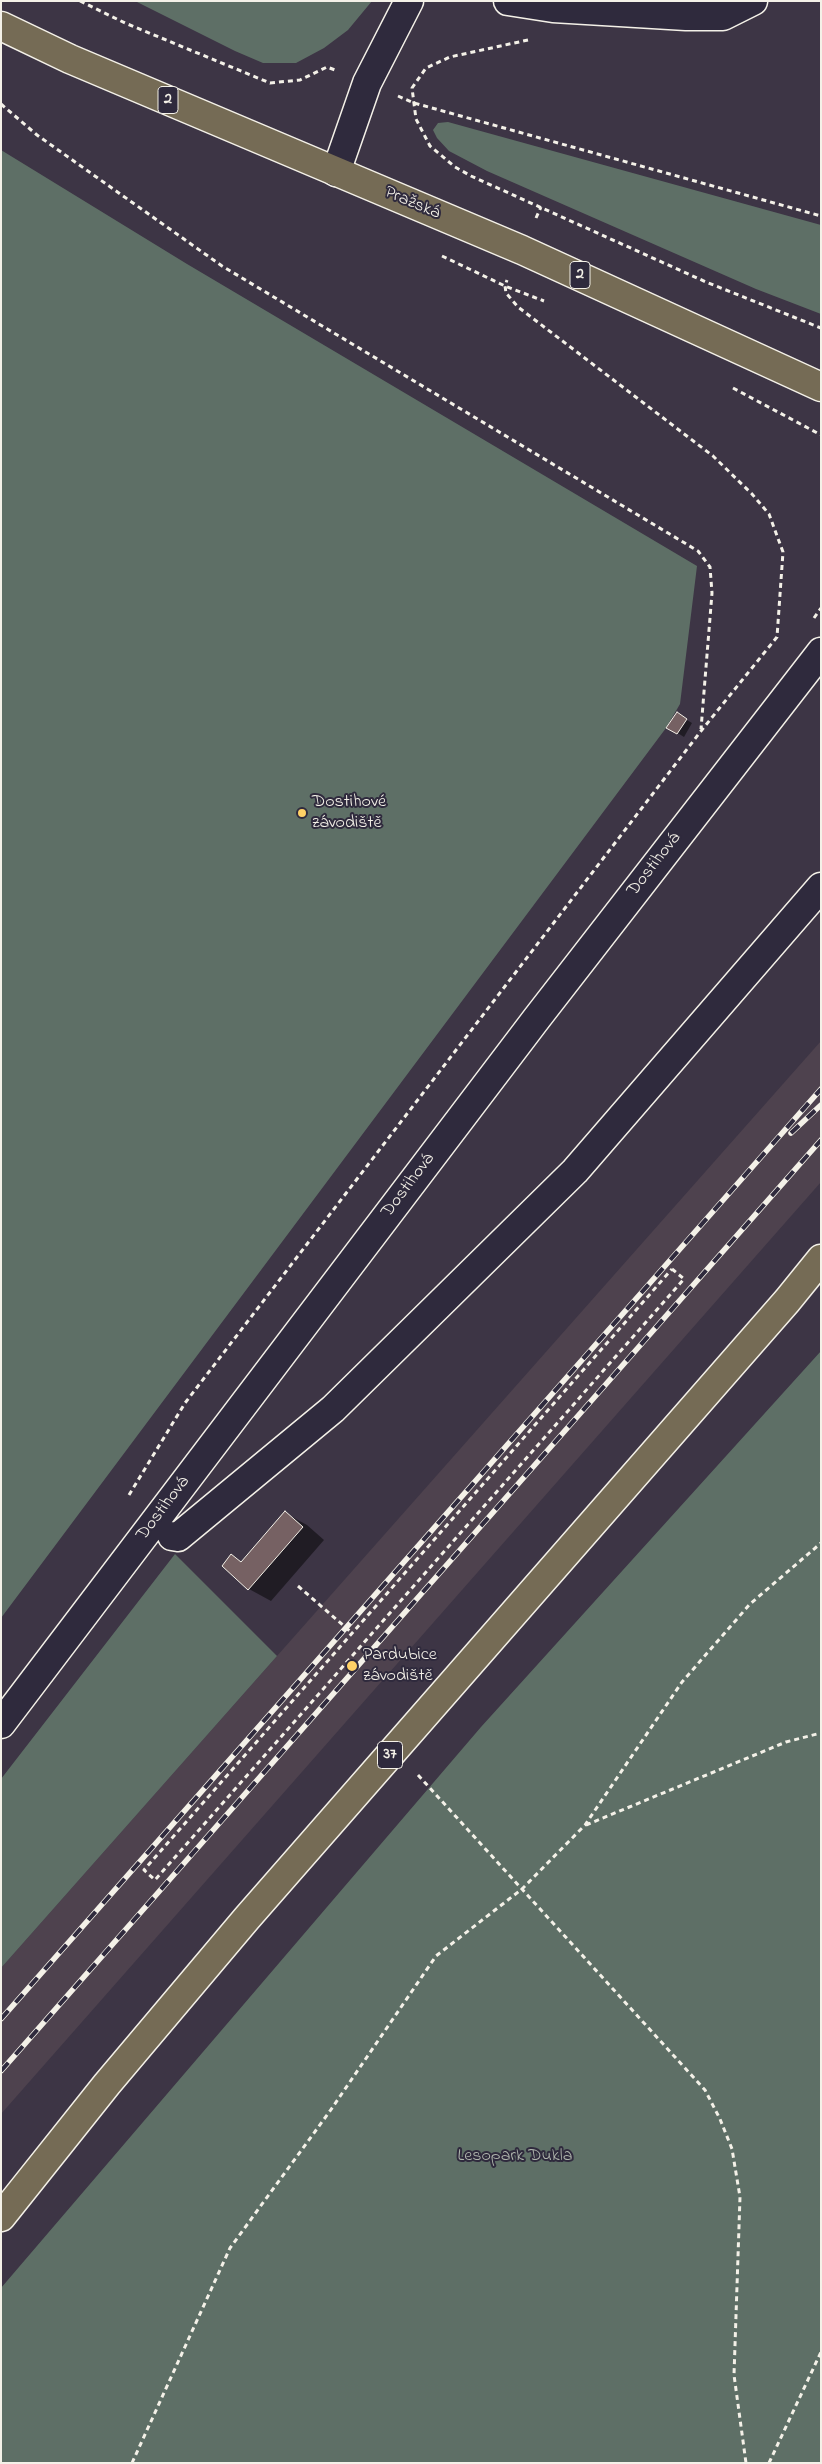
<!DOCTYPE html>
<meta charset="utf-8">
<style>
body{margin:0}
#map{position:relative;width:822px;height:2464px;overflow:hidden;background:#3d3545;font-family:"Indie Flower",sans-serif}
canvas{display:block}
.frame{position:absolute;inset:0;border:2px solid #f4f1e8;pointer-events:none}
</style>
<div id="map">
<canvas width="822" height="2464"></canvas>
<div class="frame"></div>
</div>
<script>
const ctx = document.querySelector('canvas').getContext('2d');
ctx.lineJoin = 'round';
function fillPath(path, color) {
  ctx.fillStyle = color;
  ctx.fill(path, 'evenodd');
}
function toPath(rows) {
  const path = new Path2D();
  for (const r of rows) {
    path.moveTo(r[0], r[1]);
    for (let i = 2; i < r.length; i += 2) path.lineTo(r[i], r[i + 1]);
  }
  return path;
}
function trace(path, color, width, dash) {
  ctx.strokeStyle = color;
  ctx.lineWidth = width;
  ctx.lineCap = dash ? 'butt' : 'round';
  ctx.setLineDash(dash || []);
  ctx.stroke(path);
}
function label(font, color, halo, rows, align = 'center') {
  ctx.font = font + ' "Indie Flower",sans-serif';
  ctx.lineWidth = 4;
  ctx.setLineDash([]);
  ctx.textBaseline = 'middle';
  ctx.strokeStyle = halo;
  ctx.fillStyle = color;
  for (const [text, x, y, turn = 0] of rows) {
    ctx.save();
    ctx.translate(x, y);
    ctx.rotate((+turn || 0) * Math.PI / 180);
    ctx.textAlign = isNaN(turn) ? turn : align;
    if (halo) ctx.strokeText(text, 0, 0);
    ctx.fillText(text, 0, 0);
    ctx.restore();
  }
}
fillPath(toPath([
 [821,1041,821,1182,1,2114,1,1968]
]), '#4e424e');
fillPath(toPath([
 [135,1,372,1,348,30,324,48,296,63,263,63,235,51],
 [448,122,821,225,821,314,756,289,487,171,449,151,437,138,433,130,438,123],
 [1,150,187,264,697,566,680,704,666,728,1,1618],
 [821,1351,821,2463,1,2463,1,2288,481,1727],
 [175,1554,277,1656,1,1968,1,1779]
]), '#5e6f66');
fillPath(toPath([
 [677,714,692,723,684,737,668,727],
 [285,1513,307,1525,324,1540,271,1601,249,1589,223,1566,232,1556,242,1562]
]), '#0007');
const building = toPath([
 [677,712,687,719,677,734,666,728,677,712],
 [285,1511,303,1527,248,1590,222,1566,231,1554,241,1562,285,1511]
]);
fillPath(building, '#766163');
trace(building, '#f4f1e8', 1);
const minor = toPath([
 [508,1,553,8,686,16,723,16,753,1],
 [336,172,367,83,409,1],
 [172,1536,178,1537,333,1409,575,1171,821,887],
 [1,1724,537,1018,821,652]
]);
const major = toPath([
 [1,26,70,59,522,250,821,387],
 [1,2217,107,2084,247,1918,787,1301,821,1259]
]);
trace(minor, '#f4f1e8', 31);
trace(major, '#f4f1e8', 31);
trace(toPath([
 [80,1,125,23,270,83,300,80,327,67,335,70],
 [528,40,450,57,426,68,412,88,416,119,430,146,455,167,471,176,706,282,821,328],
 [398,96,414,103,821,216],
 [1,104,37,135,222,266,698,551,710,567,712,593,701,729],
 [536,218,541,207],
 [442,256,505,286,544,301],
 [733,388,821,435],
 [814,618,821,608],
 [672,1269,684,1279,155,1880,144,1870,672,1269],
 [129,1495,185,1403,701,731,777,637,783,552,769,514,752,494,713,456,518,307,506,293,505,286,507,280],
 [298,1586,352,1633],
 [418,1775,705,2090,720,2119,732,2149,740,2197,734,2375,746,2463],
 [586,1825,786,1742,821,1733],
 [132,2463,230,2248,330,2111,436,1956,522,1889,585,1825,682,1682,750,1604,821,1543],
 [769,2463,821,2352]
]), '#f4f1e8', 3, [5, 4]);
trace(minor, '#2f2a3d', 28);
trace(major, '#756b55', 28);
const rail = toPath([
 [791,1133,821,1105],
 [1,2019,821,1089],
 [1,2071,821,1140]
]);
trace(rail, '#f4f1e8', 5.5);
trace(rail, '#2f2a3d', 4, [11]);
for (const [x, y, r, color] of [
 [302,813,5,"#ffd166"],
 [352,1666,6,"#ffd166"]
]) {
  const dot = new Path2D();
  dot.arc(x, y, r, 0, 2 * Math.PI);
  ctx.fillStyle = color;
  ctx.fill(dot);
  trace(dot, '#2f2a3d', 2);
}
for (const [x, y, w] of [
 [168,100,20],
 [580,275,20],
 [390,1755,25]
]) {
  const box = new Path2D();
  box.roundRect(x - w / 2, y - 13.5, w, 27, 4);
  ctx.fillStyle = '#2f2a3d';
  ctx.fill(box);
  trace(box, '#f4f1e8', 1);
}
label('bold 16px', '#f4f1e8', null, [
 ["2",168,100],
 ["2",580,275],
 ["37",390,1755]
]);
label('18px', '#f4f1e8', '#2f2a3d', [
 ["Pražská",412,204,23],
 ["Dostihová",655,865,-52],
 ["Dostihová",409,1186,-53],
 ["Dostihová",164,1509,-53]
]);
label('18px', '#f4f1e8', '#2f2a3d', [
 ["Dostihové",312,803],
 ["závodiště",312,824],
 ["Pardubice",363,1656],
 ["závodiště",363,1677]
], 'left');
label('18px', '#b0b6ae', '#2f2a3d', [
 ["Lesopark Dukla",515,2157]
]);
</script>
